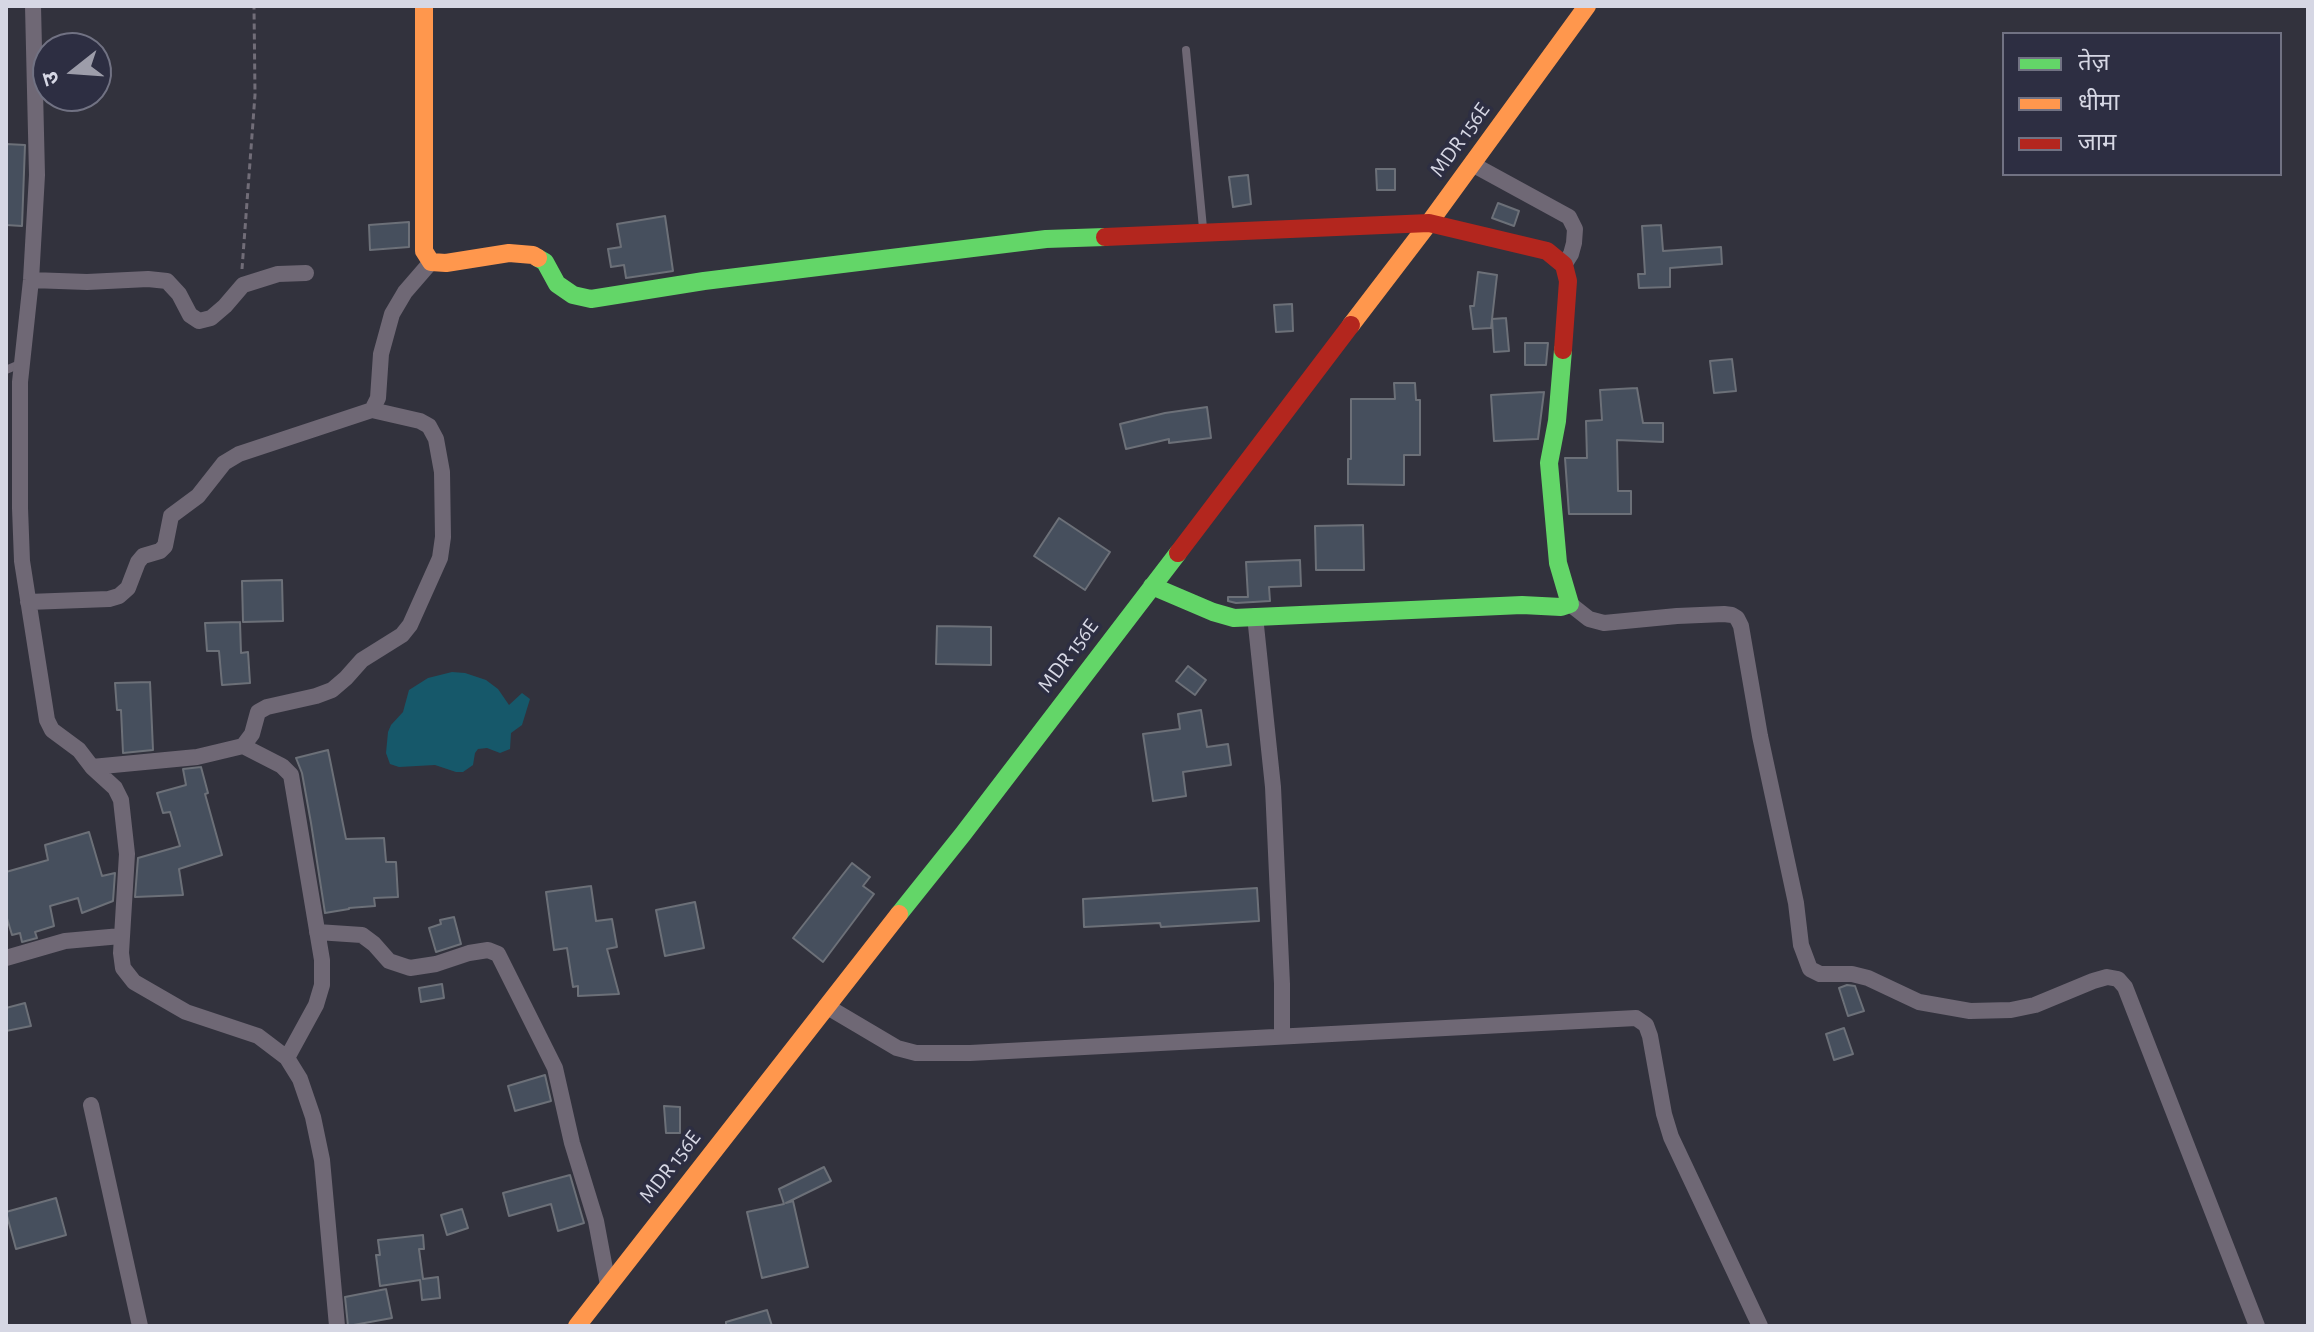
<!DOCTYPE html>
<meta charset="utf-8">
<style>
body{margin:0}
#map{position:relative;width:2314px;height:1332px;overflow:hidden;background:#32323d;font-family:"Alegreya Sans","Noto Sans Devanagari",sans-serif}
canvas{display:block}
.frame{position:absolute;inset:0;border:8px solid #d6d7e4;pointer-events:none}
.legend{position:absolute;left:2002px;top:32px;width:280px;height:144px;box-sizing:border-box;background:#2d2e42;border:2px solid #717283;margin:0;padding:10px 14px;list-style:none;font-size:24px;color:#d6d7e4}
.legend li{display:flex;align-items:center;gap:16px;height:40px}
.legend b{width:40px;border:2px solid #717283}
.north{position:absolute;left:32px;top:32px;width:80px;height:80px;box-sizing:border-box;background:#2d2e42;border:2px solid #717283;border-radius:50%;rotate:253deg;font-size:22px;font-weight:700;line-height:32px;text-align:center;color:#d6d7e4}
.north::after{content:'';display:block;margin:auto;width:28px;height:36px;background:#9d9daa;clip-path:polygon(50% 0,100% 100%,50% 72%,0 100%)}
</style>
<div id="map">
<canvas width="2314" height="1332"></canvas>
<div class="frame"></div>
<ul class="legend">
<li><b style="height:10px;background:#63d668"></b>तेज़</li>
<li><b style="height:10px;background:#ff974d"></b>धीमा</li>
<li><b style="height:10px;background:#b3261e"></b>जाम</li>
</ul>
<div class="north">उ</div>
</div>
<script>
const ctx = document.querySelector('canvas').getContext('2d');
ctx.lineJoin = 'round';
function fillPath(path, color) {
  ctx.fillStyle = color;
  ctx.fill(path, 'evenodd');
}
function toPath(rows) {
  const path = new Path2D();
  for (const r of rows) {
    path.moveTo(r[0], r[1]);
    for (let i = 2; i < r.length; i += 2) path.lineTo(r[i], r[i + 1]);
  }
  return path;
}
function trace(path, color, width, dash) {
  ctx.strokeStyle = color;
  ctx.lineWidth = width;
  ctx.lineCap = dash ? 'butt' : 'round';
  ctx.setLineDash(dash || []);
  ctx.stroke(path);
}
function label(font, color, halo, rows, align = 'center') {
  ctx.font = font + ' "Alegreya Sans",sans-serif';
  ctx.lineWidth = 7;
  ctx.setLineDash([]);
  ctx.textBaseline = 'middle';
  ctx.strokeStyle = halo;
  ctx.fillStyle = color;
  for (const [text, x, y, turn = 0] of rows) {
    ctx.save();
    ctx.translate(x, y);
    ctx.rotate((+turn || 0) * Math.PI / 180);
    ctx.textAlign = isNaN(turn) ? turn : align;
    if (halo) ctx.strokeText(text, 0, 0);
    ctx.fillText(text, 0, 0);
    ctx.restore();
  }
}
fillPath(toPath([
 [452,672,465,673,486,680,498,689,509,705,522,693,530,699,522,725,511,733,510,749,500,753,487,748,478,749,475,753,473,765,463,772,456,772,435,765,399,767,390,764,386,753,388,732,391,725,403,712,409,690,428,678]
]), '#16586a');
const building = toPath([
 [6,144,25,145,22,226,6,225,6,144],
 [1376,169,1395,169,1395,190,1377,190,1376,169],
 [1248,175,1251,204,1233,207,1229,177,1248,175],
 [1498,203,1519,211,1514,226,1492,218,1498,203],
 [665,216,673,271,626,278,624,265,611,267,608,249,621,247,617,224,665,216],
 [409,222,409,247,370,250,369,225,409,222],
 [1661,225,1663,251,1721,247,1722,264,1670,268,1670,287,1639,288,1638,274,1645,274,1642,226,1661,225],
 [1478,272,1497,275,1491,328,1473,329,1470,306,1474,306,1478,272],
 [1292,304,1293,331,1276,332,1274,305,1292,304],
 [1506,318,1509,351,1494,352,1492,319,1506,318],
 [1525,343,1548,343,1546,365,1525,365,1525,343],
 [1732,359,1736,391,1714,393,1710,361,1732,359],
 [1394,383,1415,383,1416,400,1420,400,1420,455,1404,455,1404,485,1348,484,1348,459,1351,459,1351,399,1395,399,1394,383],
 [1637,388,1643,423,1663,423,1663,442,1617,440,1618,491,1631,491,1631,514,1569,514,1565,458,1587,458,1586,421,1602,420,1600,390,1637,388],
 [1544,392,1538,439,1494,441,1491,395,1544,392],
 [1207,407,1211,438,1169,443,1169,439,1126,449,1120,424,1165,413,1207,407],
 [1059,518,1110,552,1085,590,1034,556,1059,518],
 [1363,525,1364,570,1316,570,1315,526,1363,525],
 [1300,560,1301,586,1269,587,1270,601,1236,603,1228,601,1228,597,1248,597,1246,562,1300,560],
 [282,580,283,621,243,622,242,581,282,580],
 [240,622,241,653,248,652,250,683,222,685,219,651,207,651,205,623,240,622],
 [937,626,991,627,991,665,936,664,937,626],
 [1188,666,1206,680,1195,695,1176,681,1188,666],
 [150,682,153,750,123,753,121,710,117,710,115,683,150,682],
 [1201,710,1207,747,1228,744,1231,765,1183,772,1186,796,1153,801,1143,734,1180,729,1178,714,1201,710],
 [328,750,346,839,384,838,386,862,396,862,398,897,374,898,375,906,349,908,349,909,325,913,311,823,302,773,296,758,328,750],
 [201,767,208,793,205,794,222,855,179,869,183,895,135,897,138,858,180,846,170,812,163,813,157,793,186,785,183,769,201,767],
 [89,832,102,876,115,873,113,901,82,913,78,898,50,906,54,926,35,932,37,938,22,942,20,933,12,935,6,915,6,872,48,860,45,845,89,832],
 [852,863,870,877,863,886,874,894,823,962,793,938,852,863],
 [591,886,596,921,612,919,617,947,607,949,619,994,578,996,578,986,573,987,567,948,554,950,546,892,591,886],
 [1257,888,1259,921,1161,927,1160,923,1084,927,1083,899,1257,888],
 [695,902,704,948,665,956,656,910,695,902],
 [454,917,461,944,436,952,429,928,441,924,440,920,454,917],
 [442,984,444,998,421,1002,419,988,442,984],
 [1847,985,1855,986,1864,1011,1848,1016,1839,988,1847,985],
 [25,1003,31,1026,6,1031,6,1008,25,1003],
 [1844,1028,1853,1054,1834,1060,1826,1034,1844,1028],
 [545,1075,551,1101,515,1111,508,1086,545,1075],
 [664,1106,680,1107,680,1133,666,1133,664,1106],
 [824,1167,831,1181,786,1203,793,1201,808,1267,762,1278,747,1212,784,1204,779,1189,824,1167],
 [570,1175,584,1223,558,1231,551,1204,509,1216,503,1193,570,1175],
 [56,1198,66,1235,16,1249,6,1212,56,1198],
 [462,1209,468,1228,447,1235,441,1215,462,1209],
 [423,1235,424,1249,419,1249,423,1279,438,1277,440,1298,422,1300,420,1280,380,1286,376,1255,380,1255,378,1240,423,1235],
 [386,1289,392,1318,348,1326,345,1297,386,1289],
 [767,1310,772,1326,726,1326,726,1322,767,1310]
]);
fillPath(building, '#464f5d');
trace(building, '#6c7078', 2);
trace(toPath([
 [242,269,255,95,254,6]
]), '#716d78', 3, [6, 4]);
trace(toPath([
 [1186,50,1203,228],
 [6,370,22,363]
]), '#6f6875', 8);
trace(toPath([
 [33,6,37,175,31,280,20,382,20,508,22,561,47,720,52,730,79,750,92,767,115,788,121,800,127,854,121,953,123,968,134,982,186,1012,258,1036,287,1058,300,1079,313,1117,322,1160,337,1326],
 [1472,164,1569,217,1575,229,1574,243,1571,254,1564,265],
 [31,280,87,282,148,279,167,281,179,294,190,315,199,321,211,318,225,306,243,285,278,274,306,273],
 [28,602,109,599,119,596,128,588,138,562,143,556,160,551,165,546,171,516,198,496,224,463,239,454,372,410,378,398,381,354,392,314,405,292,431,262],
 [1570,604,1589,619,1604,623,1677,616,1724,614,1732,615,1737,618,1741,626,1760,736,1796,903,1801,945,1810,969,1820,974,1852,974,1868,978,1919,1002,1970,1011,2011,1010,2035,1005,2093,981,2107,977,2118,979,2125,987,2257,1326],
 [1255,616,1273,787,1282,984,1282,1036],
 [243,746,282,766,291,775,322,960,322,985,316,1005,287,1058],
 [92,767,197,757,243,746,252,734,258,712,267,707,316,696,332,690,346,678,362,660,402,635,410,625,440,558,443,537,442,472,436,439,429,426,420,421,372,410],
 [317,932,362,935,374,944,389,961,410,968,436,964,469,953,488,950,498,954,555,1068,572,1143,596,1221,608,1285],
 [6,958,65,941,121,936],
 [826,1006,897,1048,916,1053,970,1053,1636,1018,1646,1025,1650,1036,1664,1114,1671,1137,1760,1326],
 [91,1105,140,1326]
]), '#6f6875', 16);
trace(toPath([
 [538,258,545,262,557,284,573,295,591,299,704,281,1046,239,1105,237],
 [1152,586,1213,612,1234,618,1522,605,1561,607,1570,604,1558,563,1549,463,1557,421,1563,350],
 [899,914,963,834,1178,553]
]), '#63d668', 18);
trace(toPath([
 [424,6,424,251,431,262,446,263,509,253,533,255,538,258],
 [1351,325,1429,223,1587,6],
 [577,1326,899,914]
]), '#ff974d', 18);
trace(toPath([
 [1105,237,1429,223,1547,251,1564,265,1568,281,1563,350],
 [1178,553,1351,325]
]), '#b3261e', 18);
label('22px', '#d6d7e4', '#2d2e42', [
 ["MDR 156E",1460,140,-54],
 ["MDR 156E",1068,656,-53],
 ["MDR 156E",670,1167,-52]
]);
</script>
